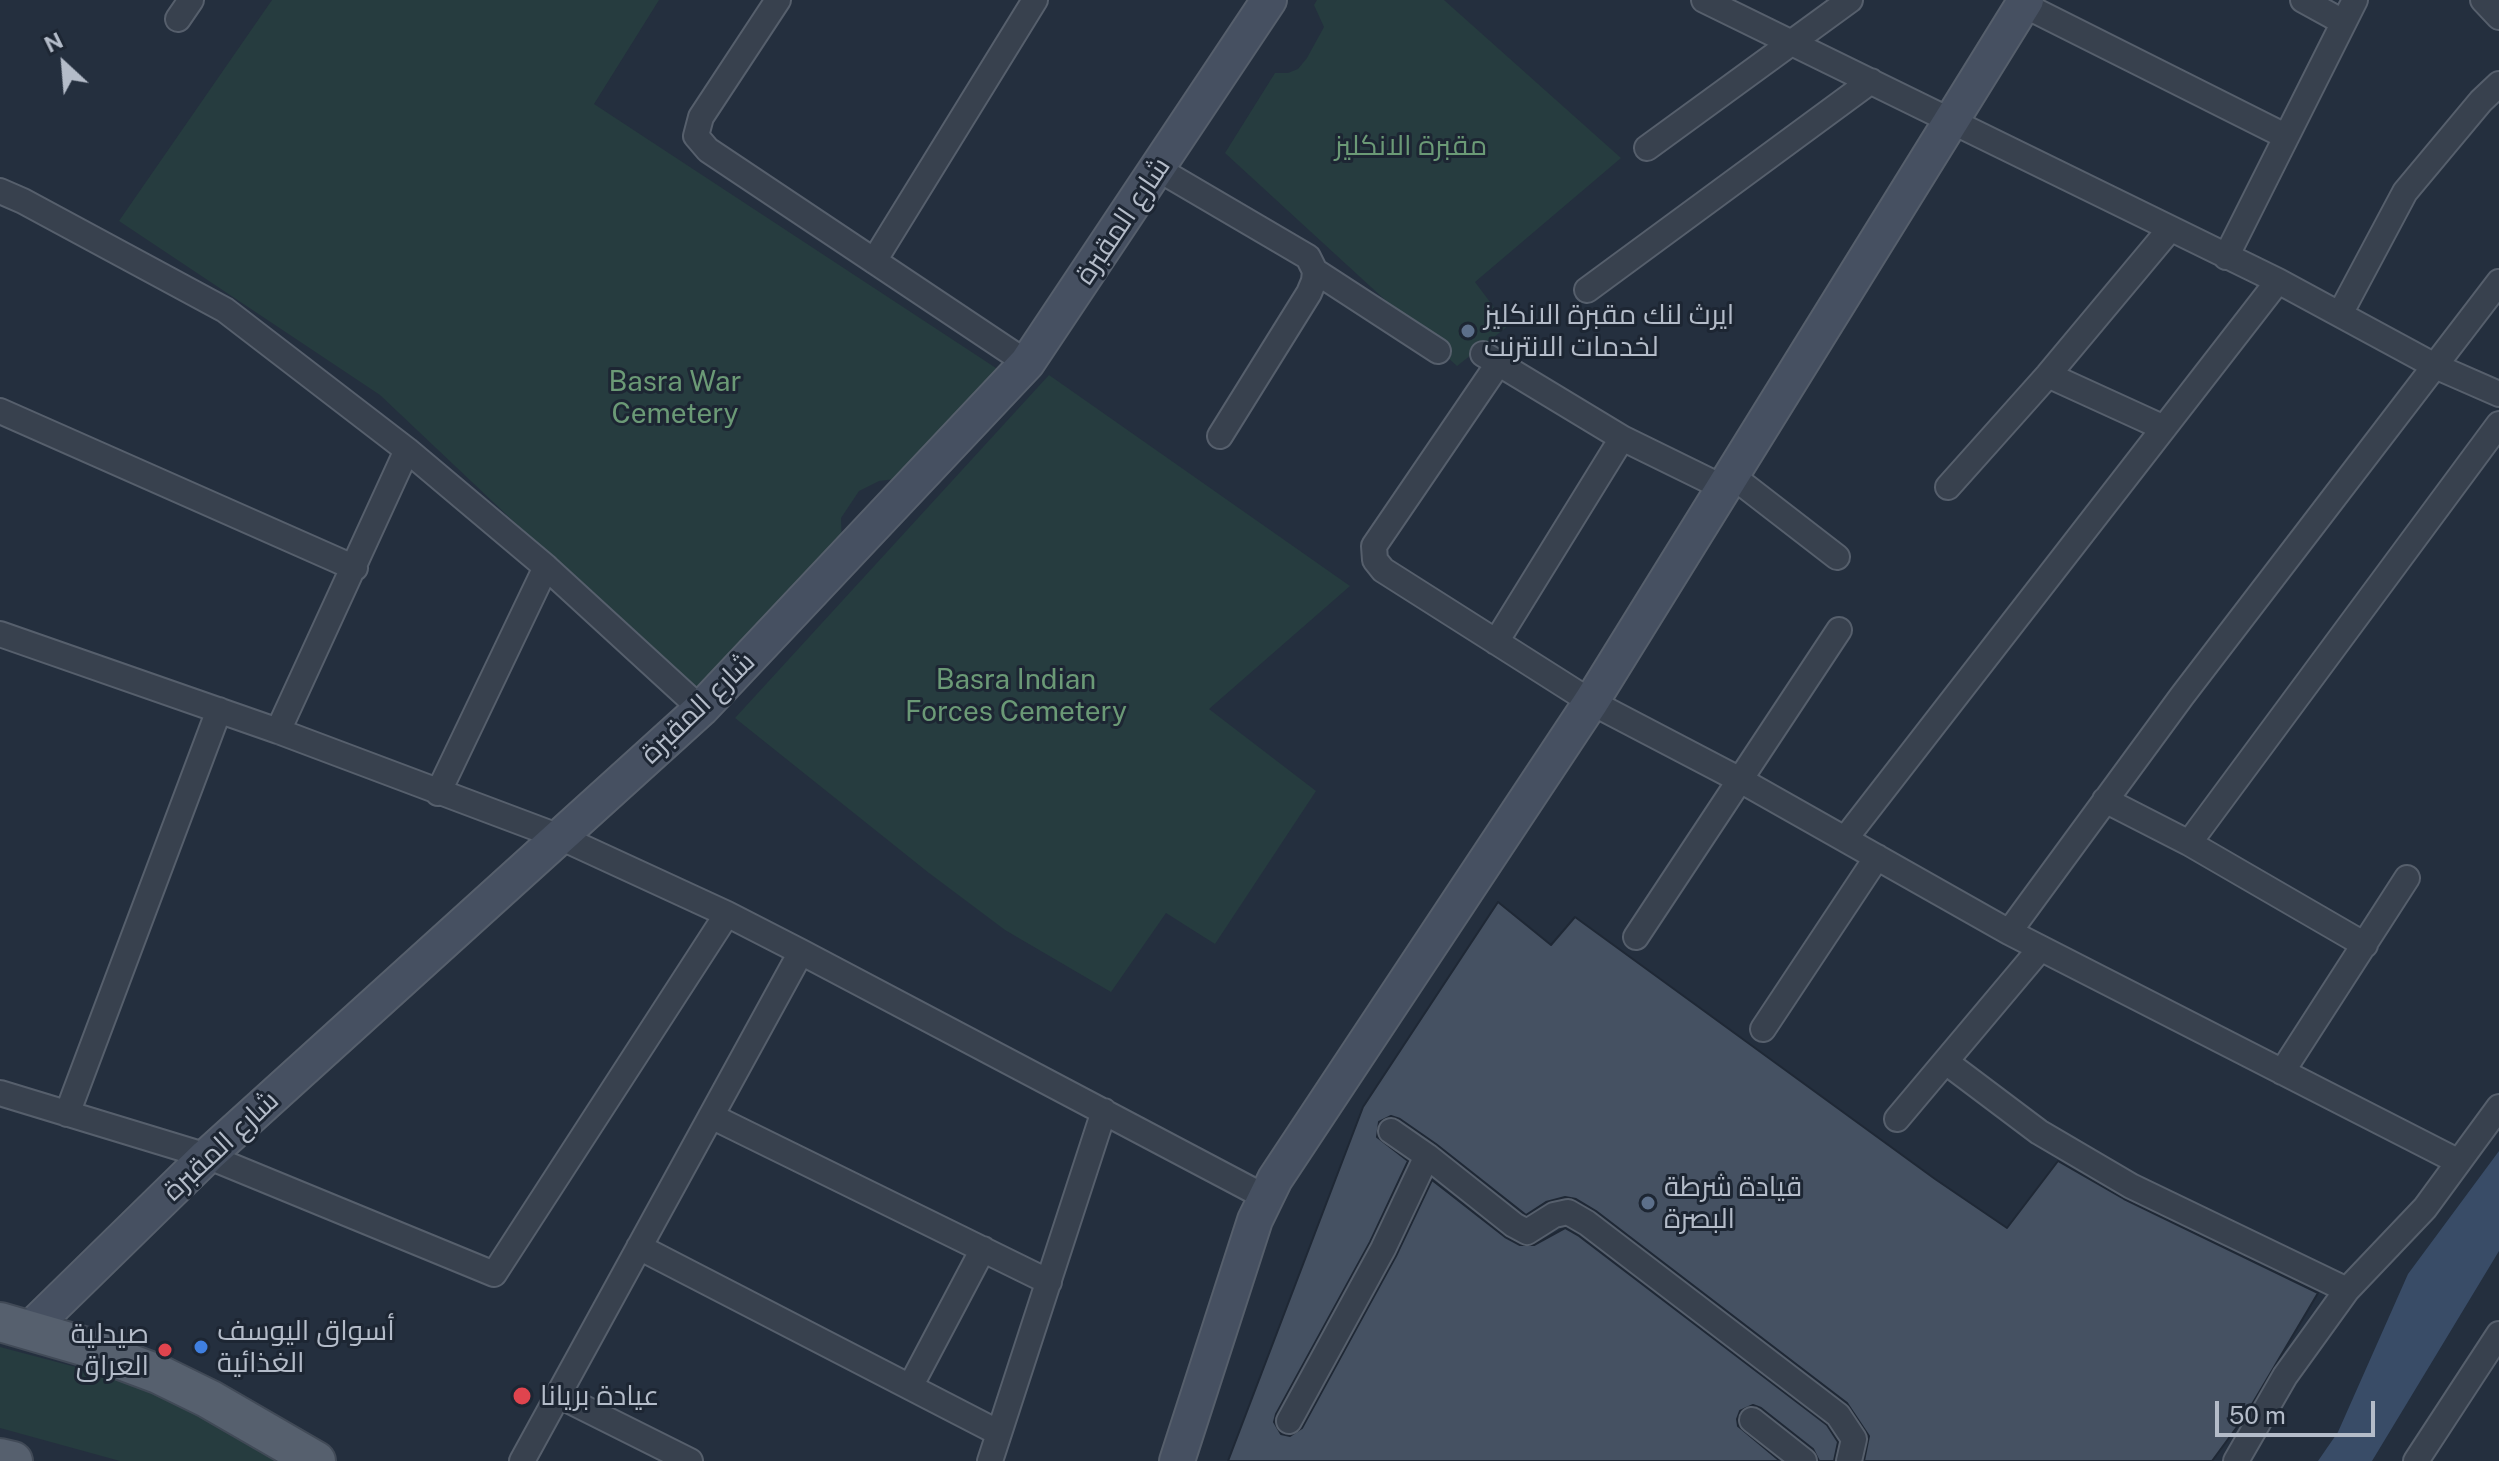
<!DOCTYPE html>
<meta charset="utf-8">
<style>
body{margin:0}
#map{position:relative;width:2499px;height:1461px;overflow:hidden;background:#242f3e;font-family:"Public Sans",sans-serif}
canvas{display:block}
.north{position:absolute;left:24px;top:24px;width:80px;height:80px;-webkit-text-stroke:6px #1d2633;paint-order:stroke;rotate:334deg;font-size:22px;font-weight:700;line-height:32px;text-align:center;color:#b4bcc9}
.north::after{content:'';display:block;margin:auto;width:28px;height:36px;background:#b4bcc9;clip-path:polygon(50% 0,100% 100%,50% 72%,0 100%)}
.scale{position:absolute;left:2215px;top:1401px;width:160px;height:36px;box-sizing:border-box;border:4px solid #b4bcc9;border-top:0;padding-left:10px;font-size:24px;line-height:28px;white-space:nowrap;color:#b4bcc9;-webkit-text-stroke:6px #1d2633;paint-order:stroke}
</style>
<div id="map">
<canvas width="2499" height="1461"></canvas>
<div class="north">N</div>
<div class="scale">50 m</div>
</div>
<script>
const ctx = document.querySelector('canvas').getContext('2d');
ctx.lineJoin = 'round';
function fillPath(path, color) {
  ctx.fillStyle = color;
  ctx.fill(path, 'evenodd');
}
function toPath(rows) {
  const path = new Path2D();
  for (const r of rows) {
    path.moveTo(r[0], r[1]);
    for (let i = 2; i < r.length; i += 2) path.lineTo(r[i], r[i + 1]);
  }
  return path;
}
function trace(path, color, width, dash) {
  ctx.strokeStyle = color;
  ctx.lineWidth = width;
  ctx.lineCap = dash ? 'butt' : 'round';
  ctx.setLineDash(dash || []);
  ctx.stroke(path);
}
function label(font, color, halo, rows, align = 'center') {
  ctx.font = font + ' "Public Sans",Cairo,sans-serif';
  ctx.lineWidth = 6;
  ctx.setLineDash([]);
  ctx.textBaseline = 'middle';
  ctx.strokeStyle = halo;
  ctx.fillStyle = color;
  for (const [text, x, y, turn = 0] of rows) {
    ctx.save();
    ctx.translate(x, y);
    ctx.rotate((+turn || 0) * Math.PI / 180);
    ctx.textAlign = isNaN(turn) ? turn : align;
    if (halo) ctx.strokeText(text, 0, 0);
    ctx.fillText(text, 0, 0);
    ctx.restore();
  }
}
fillPath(toPath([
 [272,0,659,0,594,104,1002,372,903,478,879,481,859,491,841,518,842,546,697,695,380,395,119,221],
 [1317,0,1444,0,1621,158,1475,282,1508,326,1457,366,1225,153,1275,73,1288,73,1298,69,1307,58,1324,27,1314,5],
 [1049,375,1350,586,1209,709,1316,791,1215,944,1166,913,1111,992,1005,930,929,873,735,718],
 [0,1347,91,1371,179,1400,294,1461,120,1461,0,1428]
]), '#263c3f');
fillPath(toPath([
 [2499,1151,2499,1251,2372,1461,2318,1461,2338,1432,2408,1274]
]), '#394c67');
const building = toPath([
 [1498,902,1551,945,1575,917,1935,1179,2007,1228,2058,1161,2124,1199,2318,1293,2245,1416,2212,1461,1864,1461,1869,1436,1847,1403,1596,1211,1576,1199,1565,1197,1546,1202,1526,1215,1436,1144,1400,1119,1391,1116,1379,1122,1377,1137,1408,1161,1370,1242,1276,1414,1274,1422,1281,1434,1290,1436,1302,1428,1396,1256,1432,1180,1505,1237,1520,1245,1534,1245,1565,1228,1579,1236,1827,1425,1838,1442,1834,1461,1819,1461,1813,1449,1761,1408,1753,1405,1740,1411,1737,1419,1738,1426,1780,1461,1228,1461,1363,1107,1498,902]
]);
fillPath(building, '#455162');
trace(building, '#1f2835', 2);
const street = toPath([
 [778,0,701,117,696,136,708,150,1027,363],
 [1704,0,2278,281,2435,366,2499,394],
 [2303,0,2343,22],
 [2483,0,2499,17],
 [2024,5,2285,136],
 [178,19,191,0],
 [1647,148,1850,0],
 [1158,169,1308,257,1315,271,1314,281,1309,293,1220,436],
 [0,191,23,201,225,310,407,450,546,567,701,709],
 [2226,257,2355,0],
 [874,261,1035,0],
 [1315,271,1438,351],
 [1587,290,1871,81],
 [2340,314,2405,192,2481,101,2499,84],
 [1483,354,1622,438,1724,488],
 [1498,364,1374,546,1375,560,1383,570,1591,702,1742,781,2009,932,2457,1161],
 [2048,375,2164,428],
 [0,411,355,568],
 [1731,475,1837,557],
 [1948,487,2048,375,2170,229],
 [0,634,278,731,560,837,727,914,801,952,1265,1197],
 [1496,642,1622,438],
 [278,731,407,450],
 [438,793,546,567],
 [2105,800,2189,843,2365,945],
 [1845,839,2278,281],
 [2189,843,2499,424],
 [2009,932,2182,696,2499,282],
 [1636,937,1839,630],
 [1763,1029,1877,857],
 [1946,1062,2039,1132,2131,1186,2347,1290],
 [2282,1072,2407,878],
 [0,1093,207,1156,494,1274,727,914],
 [67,1114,219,710],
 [711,1116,1049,1282],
 [1897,1119,2040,949],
 [1427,1156,1514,1225,1527,1232,1554,1215,1568,1212,1587,1223,1838,1415,1854,1439,1849,1461],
 [639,1247,999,1433],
 [910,1387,983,1249],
 [558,1395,690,1461],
 [1752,1420,1804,1461],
 [1289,1421,1383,1249,1427,1156,1391,1131],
 [522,1461,801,952],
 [990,1461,1104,1111],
 [2236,1461,2285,1376,2347,1290,2425,1208,2499,1107],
 [2416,1461,2499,1334]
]);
const secondary = toPath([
 [29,1330,207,1156,701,709,1027,363,1269,0],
 [1177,1461,1255,1220,1275,1179,1591,702,2026,0]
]);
const primary = toPath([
 [0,1322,83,1346,158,1374,209,1399,316,1461],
 [0,1458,13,1461]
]);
trace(street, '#565f6c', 28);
trace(secondary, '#565f6c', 38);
trace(primary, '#414a57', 42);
trace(street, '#38414e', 24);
trace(secondary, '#465061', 34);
trace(primary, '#56606e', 38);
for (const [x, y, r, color] of [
 [1468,331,8,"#5c6f8a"],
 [1648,1203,8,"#5c6f8a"],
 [201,1347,8,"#3f7fe0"],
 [165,1350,8,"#e0444e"],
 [522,1396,10,"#e0444e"]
]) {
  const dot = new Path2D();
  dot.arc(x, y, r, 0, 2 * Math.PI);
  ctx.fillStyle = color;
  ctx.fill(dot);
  trace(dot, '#1d2633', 3);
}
label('28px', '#6b9a76', '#1d2633', [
 ["مقبرة الانكليز",1411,146],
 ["Basra War",675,382],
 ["Cemetery",675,414],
 ["Basra Indian",1016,680],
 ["Forces Cemetery",1016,712]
]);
label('28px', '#b4bcc9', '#1d2633', [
 ["شارع المقبرة",1123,221,-56],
 ["شارع المقبرة",698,708,-44],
 ["شارع المقبرة",221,1146,-43]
]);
label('28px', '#b4bcc9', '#1d2633', [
 ["ايرث لنك مقبرة الانكليز",1484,315],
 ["لخدمات الانترنت",1484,347],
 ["قيادة شرطة",1664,1187],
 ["البصرة",1664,1219],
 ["أسواق اليوسف",217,1331],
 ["الغذائية",217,1363],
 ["صيدلية",149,1334,"right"],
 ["العراق",149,1366,"right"],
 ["عيادة بريانا",540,1396]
], 'left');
</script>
